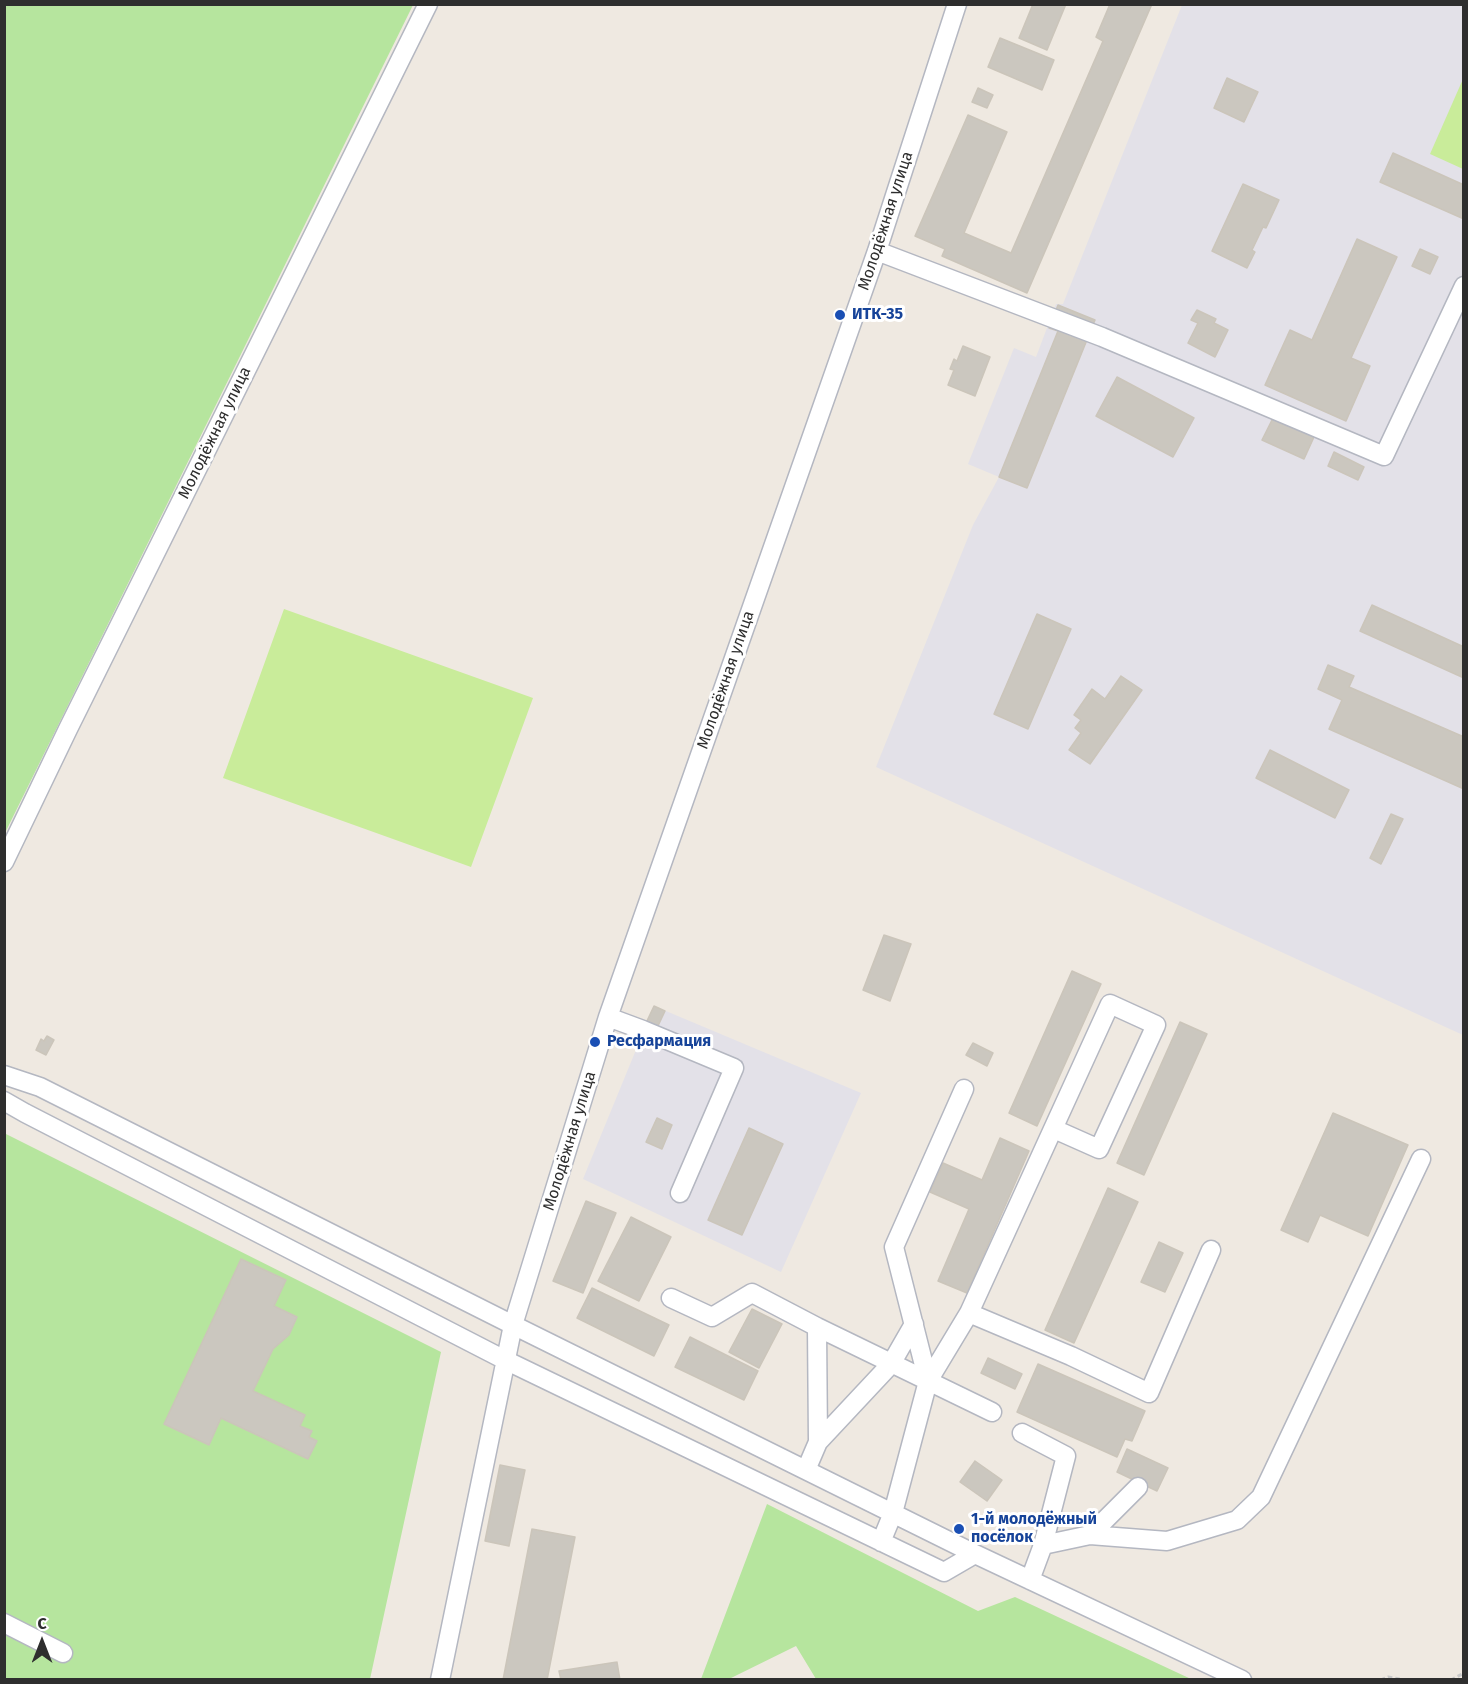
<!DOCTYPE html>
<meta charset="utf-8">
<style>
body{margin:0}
#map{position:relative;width:1468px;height:1684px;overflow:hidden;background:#efe9e1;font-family:"Fira Sans",sans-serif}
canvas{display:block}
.frame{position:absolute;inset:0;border:6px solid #2e2e2e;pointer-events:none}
.north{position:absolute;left:12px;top:1612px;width:60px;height:60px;-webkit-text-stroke:4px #fff;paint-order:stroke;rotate:0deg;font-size:16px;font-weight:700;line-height:24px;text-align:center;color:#2e2e2e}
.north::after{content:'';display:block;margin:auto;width:21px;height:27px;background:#2e2e2e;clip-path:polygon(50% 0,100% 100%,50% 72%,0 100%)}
</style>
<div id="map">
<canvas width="1468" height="1684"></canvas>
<div class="frame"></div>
<div class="north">С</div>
</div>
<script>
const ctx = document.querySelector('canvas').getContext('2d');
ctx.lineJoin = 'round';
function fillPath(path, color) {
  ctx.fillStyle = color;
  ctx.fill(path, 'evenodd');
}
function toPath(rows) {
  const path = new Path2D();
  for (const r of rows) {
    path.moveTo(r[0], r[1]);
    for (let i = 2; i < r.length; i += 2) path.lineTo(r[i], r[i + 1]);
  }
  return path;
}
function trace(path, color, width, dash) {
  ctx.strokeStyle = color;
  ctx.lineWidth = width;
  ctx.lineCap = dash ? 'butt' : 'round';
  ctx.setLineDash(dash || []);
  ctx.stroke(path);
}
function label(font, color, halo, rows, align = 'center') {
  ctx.font = font + ' "Fira Sans",sans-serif';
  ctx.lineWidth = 6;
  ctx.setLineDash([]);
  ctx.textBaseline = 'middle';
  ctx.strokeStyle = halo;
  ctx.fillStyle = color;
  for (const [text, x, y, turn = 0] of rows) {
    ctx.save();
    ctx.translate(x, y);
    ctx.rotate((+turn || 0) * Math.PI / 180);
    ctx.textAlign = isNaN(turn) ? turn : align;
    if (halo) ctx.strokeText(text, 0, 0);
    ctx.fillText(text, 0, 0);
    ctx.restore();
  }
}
fillPath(toPath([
 [1182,5,1463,5,1463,1035,876,767,973,525,999,477,968,464,1014,348,1036,357,1056,304,1063,304],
 [654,1006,861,1093,781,1272,583,1179]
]), '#e3e1e8');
fillPath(toPath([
 [5,4,413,5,5,833,4,5],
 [4,1133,441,1352,370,1679,5,1679],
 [767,1504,978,1611,1015,1597,1191,1679,816,1679,796,1646,729,1679,701,1679]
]), '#b6e59e');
fillPath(toPath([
 [1463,79,1463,169,1430,154],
 [284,609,533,698,471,867,223,778]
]), '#c9ec9a');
const building = toPath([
 [1033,4,1066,4,1047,50,1019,38,1033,4],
 [1110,4,1152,4,1027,293,942,256,945,249,915,236,968,115,1007,132,964,233,1011,253,1103,41,1096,37,1110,4],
 [1000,38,1054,60,1042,90,988,67,1000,38],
 [1227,78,1258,92,1244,122,1214,108,1227,78],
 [978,88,993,95,987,108,972,102,978,88],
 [1393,153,1464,185,1464,219,1380,182,1393,153],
 [1243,184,1279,200,1266,228,1263,227,1252,250,1255,252,1247,268,1212,251,1243,184],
 [1357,239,1397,257,1351,358,1370,366,1346,421,1265,385,1290,330,1312,340,1357,239],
 [1420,249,1438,257,1430,274,1412,266,1420,249],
 [1058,305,1095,320,1027,488,999,477,1058,331,1049,328,1058,305],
 [1197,310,1216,319,1214,323,1228,330,1215,357,1188,343,1198,323,1191,320,1197,310],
 [963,346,990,357,975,396,948,385,954,370,950,369,954,359,957,361,963,346],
 [1117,377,1194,418,1173,457,1096,416,1117,377],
 [1273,418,1314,437,1304,459,1262,440,1273,418],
 [1334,452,1364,467,1358,480,1328,466,1334,452],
 [1372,605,1464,647,1464,678,1360,631,1372,605],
 [1037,614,1071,629,1028,729,994,714,1037,614],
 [1328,665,1354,676,1349,687,1464,737,1464,789,1329,729,1342,700,1318,689,1328,665],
 [1121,676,1142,690,1090,764,1069,750,1081,733,1075,728,1081,720,1074,715,1092,689,1105,699,1121,676],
 [1270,750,1349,790,1335,818,1256,778,1270,750],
 [1391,814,1403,819,1381,864,1370,858,1391,814],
 [884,935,911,944,890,1001,863,990,884,935],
 [1072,971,1101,984,1037,1126,1009,1113,1072,971],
 [654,1006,665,1011,657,1028,646,1023,654,1006],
 [1180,1022,1207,1034,1144,1175,1117,1163,1180,1022],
 [47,1036,54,1040,46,1055,36,1050,41,1039,44,1041,47,1036],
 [973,1043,993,1053,987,1066,966,1055,973,1043],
 [1333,1113,1408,1145,1368,1236,1320,1215,1308,1242,1281,1230,1333,1113],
 [657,1118,672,1125,662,1149,646,1142,657,1118],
 [749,1128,783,1144,742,1235,708,1220,749,1128],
 [1000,1138,1029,1151,967,1293,938,1281,969,1209,930,1192,943,1163,982,1180,1000,1138],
 [1108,1188,1138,1202,1074,1343,1045,1330,1108,1188],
 [586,1201,616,1213,583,1293,553,1281,586,1201],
 [631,1217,671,1237,639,1301,598,1281,631,1217],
 [1159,1242,1183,1253,1165,1292,1141,1282,1159,1242],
 [241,1259,286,1280,274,1306,297,1317,289,1335,273,1349,253,1391,305,1415,300,1426,312,1431,309,1437,317,1441,308,1459,221,1418,209,1445,164,1424,241,1259],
 [592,1288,669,1325,654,1356,577,1318,592,1288],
 [752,1309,782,1324,759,1368,729,1352,752,1309],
 [690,1337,758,1371,744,1400,675,1367,690,1337],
 [988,1358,1022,1374,1015,1389,981,1373,988,1358],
 [1038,1364,1145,1411,1132,1441,1125,1439,1117,1457,1017,1412,1038,1364],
 [1127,1449,1168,1468,1157,1491,1117,1472,1127,1449],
 [975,1461,1002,1480,987,1501,960,1482,975,1461],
 [500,1465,525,1470,509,1546,485,1541,500,1465],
 [532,1529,575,1537,547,1680,503,1680,532,1529],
 [617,1662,620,1680,561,1680,559,1671,617,1662]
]);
fillPath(building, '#cbc7bf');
trace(building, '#cbc5ba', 1.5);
const minor = toPath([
 [877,251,1102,337,1384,456,1464,286],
 [4,862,68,729,428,4],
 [608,1017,643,1030,734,1068,680,1193],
 [4,1075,40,1087,513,1325,975,1554,1242,1680],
 [4,1101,25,1113,505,1360,944,1572,975,1554],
 [671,1298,712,1317,752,1293,817,1327],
 [969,1313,1071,1356,1149,1393,1211,1250],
 [928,1381,894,1247,964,1089],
 [1022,1433,1066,1456,1043,1545,1030,1580],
 [818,1442,891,1364,914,1324],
 [806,1470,818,1442,817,1327,992,1412],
 [1090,1535,1167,1541,1237,1520,1261,1497,1421,1159],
 [881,1542,893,1513,928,1381,969,1313,1110,1004,1156,1025,1099,1149,1054,1129],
 [1043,1545,1090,1535,1138,1487],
 [4,1623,63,1653],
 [440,1680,513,1325,608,1017,877,251,957,4]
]);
trace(minor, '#b4b7c1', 21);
trace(toPath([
 [1381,1680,1388,1677,1406,1680],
 [1451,1680,1464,1673]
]), '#c9c9c9', 3, [4.5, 3]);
trace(minor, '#fff', 18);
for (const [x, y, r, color] of [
 [840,315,6,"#1a4fb4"],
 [595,1042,6,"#1a4fb4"],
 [959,1529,6,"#1a4fb4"]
]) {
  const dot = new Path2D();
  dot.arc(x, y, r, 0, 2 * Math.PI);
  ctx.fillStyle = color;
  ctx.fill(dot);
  trace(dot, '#fff', 2);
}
label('16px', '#2e2e2e', '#fff', [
 ["Молодёжная улица",886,221,-72],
 ["Молодёжная улица",215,433,-64],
 ["Молодёжная улица",726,680,-71],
 ["Молодёжная улица",570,1141,-73]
]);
label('bold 16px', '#164399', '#fff', [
 ["ИТК-35",852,315],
 ["Ресфармация",607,1042],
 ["1-й молодёжный",971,1520],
 ["посёлок",971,1538]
], 'left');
</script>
